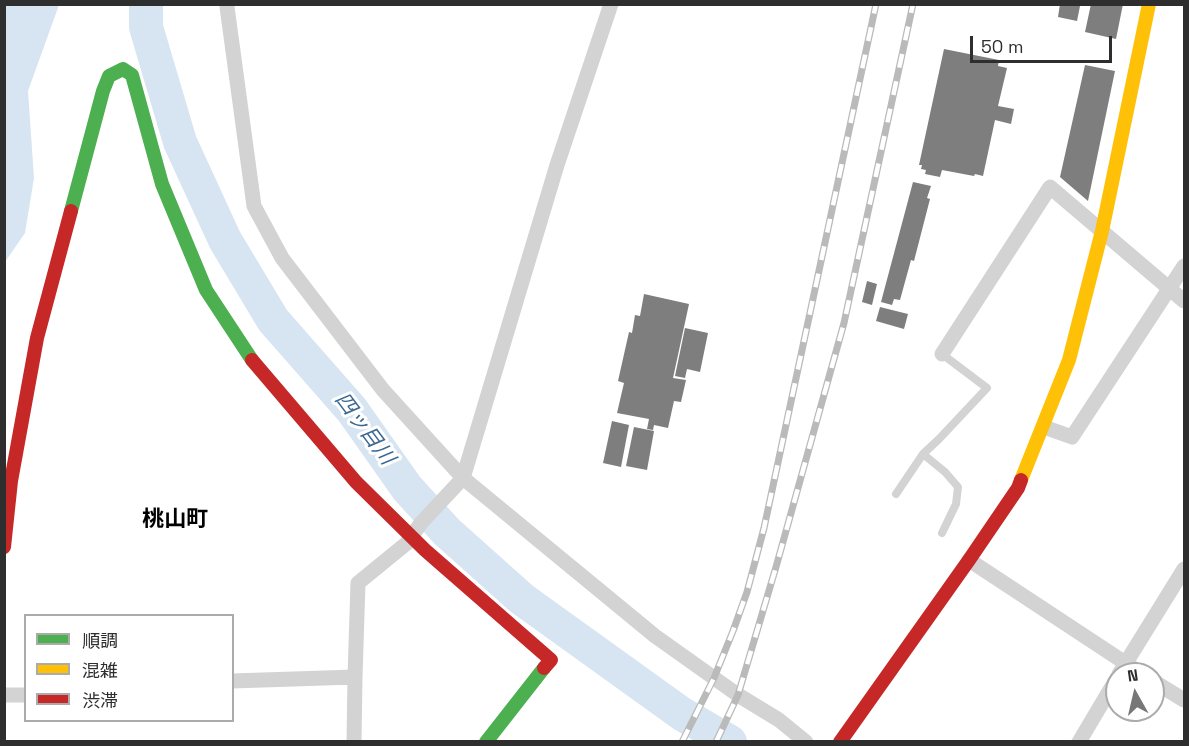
<!DOCTYPE html>
<meta charset="utf-8">
<style>
body{margin:0}
#map{position:relative;width:1189px;height:746px;overflow:hidden;background:#fff;font-family:"Space Grotesk","Noto Sans JP",sans-serif}
canvas{display:block}
.frame{position:absolute;inset:0;border:6px solid #2e2e2e;pointer-events:none}
.legend{position:absolute;left:24px;top:614px;width:210px;height:108px;box-sizing:border-box;background:#fff;border:2px solid #ababab;margin:0;padding:8px 10px;list-style:none;font-size:18px;color:#2e2e2e}
.legend li{display:flex;align-items:center;gap:12px;height:30px}
.legend b{width:30px;border:2px solid #ababab}
.north{position:absolute;left:1105px;top:662px;width:60px;height:60px;box-sizing:border-box;background:#fff;border:2px solid #ababab;border-radius:50%;rotate:352deg;font-size:16px;font-weight:700;line-height:24px;text-align:center;color:#2e2e2e}
.north::after{content:'';display:block;margin:auto;width:21px;height:27px;background:#777;clip-path:polygon(50% 0,100% 100%,50% 72%,0 100%)}
.scale{position:absolute;left:970px;top:36px;width:142px;height:27px;box-sizing:border-box;border:3px solid #2e2e2e;border-top:0;padding-left:8px;font-size:18px;line-height:21px;white-space:nowrap;color:#2e2e2e;-webkit-text-stroke:4px #fff;paint-order:stroke}
</style>
<div id="map">
<canvas width="1189" height="746"></canvas>
<div class="frame"></div>
<ul class="legend">
<li><b style="height:8px;background:#4caf50"></b>順調</li>
<li><b style="height:8px;background:#ffc107"></b>混雑</li>
<li><b style="height:8px;background:#c62828"></b>渋滞</li>
</ul>
<div class="north">N</div>
<div class="scale">50 m</div>
</div>
<script>
const ctx = document.querySelector('canvas').getContext('2d');
ctx.lineJoin = 'round';
function fillPath(path, color) {
  ctx.fillStyle = color;
  ctx.fill(path, 'evenodd');
}
function toPath(rows) {
  const path = new Path2D();
  for (const r of rows) {
    path.moveTo(r[0], r[1]);
    for (let i = 2; i < r.length; i += 2) path.lineTo(r[i], r[i + 1]);
  }
  return path;
}
function trace(path, color, width, dash) {
  ctx.strokeStyle = color;
  ctx.lineWidth = width;
  ctx.lineCap = dash ? 'butt' : 'round';
  ctx.setLineDash(dash || []);
  ctx.stroke(path);
}
function label(font, color, halo, rows, align = 'center') {
  ctx.font = font + ' "Space Grotesk","Noto Sans JP",sans-serif';
  ctx.lineWidth = 6;
  ctx.setLineDash([]);
  ctx.textBaseline = 'middle';
  ctx.strokeStyle = halo;
  ctx.fillStyle = color;
  for (const [text, x, y, turn = 0] of rows) {
    ctx.save();
    ctx.translate(x, y);
    ctx.rotate((+turn || 0) * Math.PI / 180);
    ctx.textAlign = isNaN(turn) ? turn : align;
    if (halo) ctx.strokeText(text, 0, 0);
    ctx.fillText(text, 0, 0);
    ctx.restore();
  }
}
fillPath(toPath([
 [5,4,59,5,28,91,34,178,25,233,5,262]
]), '#d7e5f2');
trace(toPath([
 [146,4,146,27,180,142,225,240,273,320,352,410,407,488,447,532,522,599,682,714,730,742]
]), '#d7e5f2', 34);
fillPath(toPath([
 [1060,4,1080,6,1077,21,1058,17],
 [1091,4,1123,4,1116,39,1085,32],
 [944,49,999,60,998,66,1007,68,998,106,1014,109,1011,124,995,120,983,176,975,174,974,176,942,170,940,177,925,174,926,170,921,169,922,165,919,165],
 [1085,65,1115,71,1088,201,1060,177],
 [913,182,931,186,927,198,930,199,914,261,911,260,900,300,894,299,892,305,881,302],
 [867,281,877,284,872,305,862,302],
 [644,294,689,304,673,378,686,380,681,402,674,401,668,428,654,425,653,430,647,429,649,419,617,413,624,383,618,381,629,332,632,333,635,315,640,316],
 [880,307,908,314,904,329,876,321],
 [685,328,708,333,700,372,687,369,685,378,675,376],
 [612,421,629,425,621,467,603,463],
 [634,427,654,431,647,470,626,466]
]), '#7e7e7e');
trace(toPath([
 [896,494,923,454],
 [942,533,956,504,958,487,945,472,923,454,939,439,987,388,942,354]
]), '#d3d3d3', 8);
trace(toPath([
 [227,7,254,206,282,258,383,390,463,478,655,636,738,695,779,720,806,742],
 [942,354,1050,187,1184,301],
 [1044,427,1072,437,1184,266],
 [969,560,1142,674],
 [1119,674,1184,569],
 [232,681,355,677,358,583,407,543,421,523,463,478,557,165,611,4],
 [1153,681,1184,700],
 [4,695,26,695],
 [354,742,355,677],
 [1079,742,1117,678]
]), '#d3d3d3', 15);
trace(toPath([
 [71,211,103,91,109,76,123,69,132,75,162,184,206,290,252,360],
 [486,742,544,668]
]), '#4caf50', 14);
trace(toPath([
 [1021,480,1069,360,1102,231,1149,4]
]), '#ffc107', 14);
trace(toPath([
 [252,360,356,482,425,550,551,660,544,668],
 [4,547,11,481,37,338,71,211],
 [840,742,969,560,1018,488,1021,480]
]), '#c62828', 14);
const rail = toPath([
 [682,742,714,678,733,631,747,592,764,528,876,4],
 [716,742,738,695,776,567,844,323,913,4]
]);
trace(rail, '#bababa', 7);
trace(rail, '#fff', 4.5, [14]);
label('italic 21px', '#396892', '#fff', [
 ["四ッ目川",364,429,53]
]);
label('bold 22px', '#000', '#fff', [
 ["桃山町",175,520]
]);
</script>
